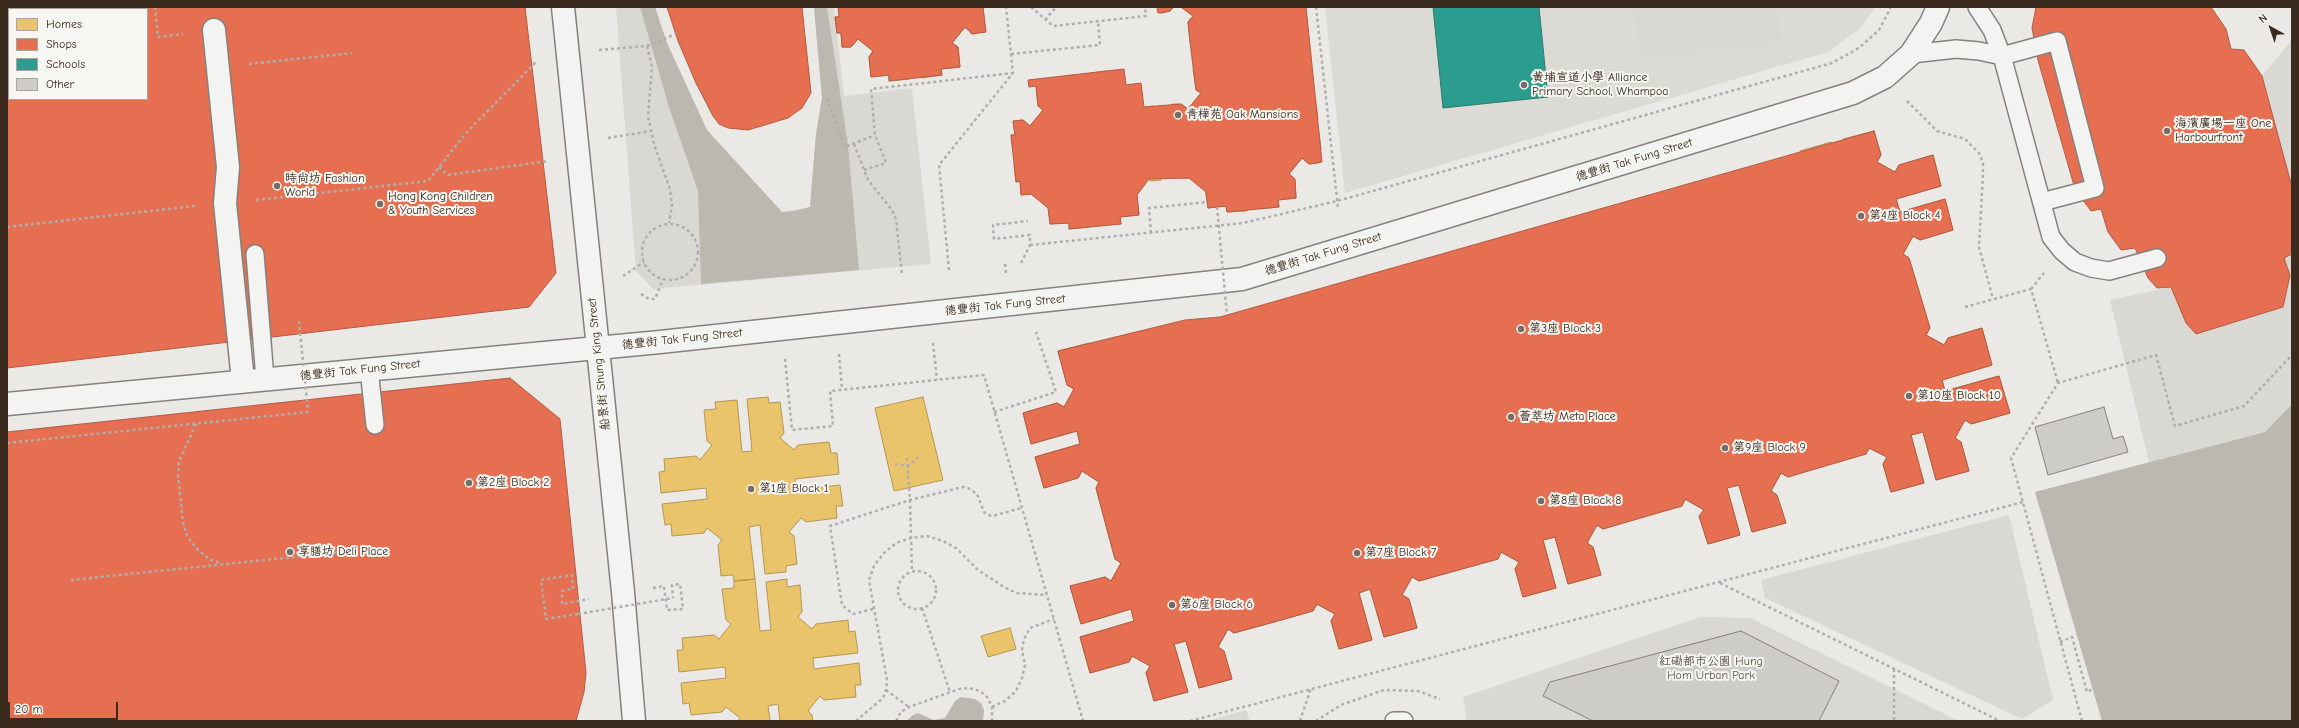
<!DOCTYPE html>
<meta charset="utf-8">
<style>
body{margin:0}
#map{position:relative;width:2299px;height:728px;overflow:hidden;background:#eae9e6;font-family:"Comic Neue",sans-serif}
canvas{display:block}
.frame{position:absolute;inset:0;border:8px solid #3b2a1e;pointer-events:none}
.legend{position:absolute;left:8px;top:8px;width:140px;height:92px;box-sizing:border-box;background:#f6f6f2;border:1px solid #aba49d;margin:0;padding:5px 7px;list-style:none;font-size:12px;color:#3b2a1e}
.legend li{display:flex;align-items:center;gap:8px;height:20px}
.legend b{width:20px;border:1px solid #aba49d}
.north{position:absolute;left:2251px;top:8px;width:40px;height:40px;-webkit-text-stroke:3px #f6f6f2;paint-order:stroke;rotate:320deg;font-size:11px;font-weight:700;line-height:16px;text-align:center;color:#3b2a1e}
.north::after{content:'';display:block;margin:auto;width:14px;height:18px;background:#3b2a1e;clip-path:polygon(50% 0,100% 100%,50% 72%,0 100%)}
.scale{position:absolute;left:8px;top:702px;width:110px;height:18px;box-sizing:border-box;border:2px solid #3b2a1e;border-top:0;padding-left:5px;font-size:12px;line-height:14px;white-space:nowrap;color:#3b2a1e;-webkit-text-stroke:3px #f6f6f2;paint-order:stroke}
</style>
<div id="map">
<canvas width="2299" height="728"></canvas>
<div class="frame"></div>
<ul class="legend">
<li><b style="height:11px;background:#e9c46a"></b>Homes</li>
<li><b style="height:11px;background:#e76f51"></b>Shops</li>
<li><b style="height:11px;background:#2a9d8f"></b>Schools</li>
<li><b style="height:11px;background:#cdccc9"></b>Other</li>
</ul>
<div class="north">N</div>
<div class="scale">20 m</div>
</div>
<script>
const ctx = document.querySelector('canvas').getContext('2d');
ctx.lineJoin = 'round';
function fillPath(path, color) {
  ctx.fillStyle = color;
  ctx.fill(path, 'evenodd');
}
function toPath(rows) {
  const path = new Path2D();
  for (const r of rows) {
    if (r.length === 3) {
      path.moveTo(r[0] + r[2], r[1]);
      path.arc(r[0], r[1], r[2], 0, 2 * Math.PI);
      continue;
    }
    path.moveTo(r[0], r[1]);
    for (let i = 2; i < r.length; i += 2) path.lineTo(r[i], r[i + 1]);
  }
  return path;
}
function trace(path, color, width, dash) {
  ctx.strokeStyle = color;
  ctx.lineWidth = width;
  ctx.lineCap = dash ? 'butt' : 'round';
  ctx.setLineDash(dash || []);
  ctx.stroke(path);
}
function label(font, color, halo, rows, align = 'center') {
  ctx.font = font + ' "Comic Neue","LXGW WenKai TC",sans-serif';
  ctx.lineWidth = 4;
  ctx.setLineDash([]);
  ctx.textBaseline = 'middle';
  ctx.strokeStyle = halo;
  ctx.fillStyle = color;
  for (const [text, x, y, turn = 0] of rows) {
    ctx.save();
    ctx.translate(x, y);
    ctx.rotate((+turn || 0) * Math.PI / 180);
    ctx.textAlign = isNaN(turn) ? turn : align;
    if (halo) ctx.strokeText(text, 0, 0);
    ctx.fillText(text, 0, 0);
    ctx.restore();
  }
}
fillPath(toPath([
 [1325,7,1876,7,1858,30,1828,52,1345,193]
]), '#dbdad4');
fillPath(toPath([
 [616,7,655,7,667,43,707,130,782,212,810,207,816,134,822,98,814,7,834,7,844,96,912,88,931,264,653,289,636,271],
 [1634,7,1778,7,1782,43,1639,59],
 [2292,40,2292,187,2262,76],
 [2292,254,2292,404,2265,432,2149,462,2110,300,2171,287,2196,334,2283,307,2290,275,2284,258],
 [2009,515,2053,700,2022,719,1765,598,1761,580],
 [1700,617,1750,618,1959,721,1467,721,1463,697],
 [1246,710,1250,721,1207,721]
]), '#dad8d3');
fillPath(toPath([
 [640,7,655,7,667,43,707,130,782,212,795,211,810,207,816,134,822,98,814,7,827,7,848,145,859,270,701,284,698,191,669,107],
 [2292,404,2292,721,2102,721,2035,492,2265,432],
 [961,697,975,699,981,703,984,710,983,721,906,721,913,715,918,713,934,720,945,718,955,701]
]), '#bcb7af');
const homes = toPath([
 [7,7,35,7,35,9,9,9,9,80,7,80,7,7],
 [248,7,371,7,372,17,355,17,343,31,345,32,346,45,319,48,317,25,306,26,308,49,281,52,280,39,281,38,268,26,266,28,250,29,248,7],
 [383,7,483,7,476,15,478,16,480,35,453,38,451,9,439,10,441,33,414,36,415,21,401,10,384,14,383,7],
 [865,7,983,7,984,18,980,18,981,32,972,34,965,27,952,43,958,47,960,67,941,69,942,75,922,78,918,45,906,47,910,79,889,81,889,75,871,77,869,57,873,51,858,39,851,47,842,47,841,33,837,33,835,17,865,14,865,7],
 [1161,7,1174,7,1170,11,1161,13,1161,7],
 [1181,7,1272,7,1277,12,1279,32,1261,34,1261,41,1241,43,1238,10,1226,12,1229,44,1209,47,1209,40,1190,42,1188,22,1193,16,1181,7],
 [1263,55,1264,62,1282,59,1284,80,1280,85,1295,97,1302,90,1311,89,1312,103,1316,103,1318,119,1287,122,1289,136,1319,132,1321,149,1317,149,1319,163,1309,164,1302,158,1289,174,1295,179,1296,198,1278,200,1279,207,1259,209,1256,176,1243,178,1247,211,1227,212,1226,206,1208,208,1205,188,1210,183,1194,170,1189,178,1179,178,1178,164,1173,165,1172,148,1203,145,1201,132,1170,136,1169,119,1172,119,1172,104,1181,104,1188,109,1201,93,1196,90,1193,69,1212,67,1211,61,1231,58,1235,91,1247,90,1243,57,1263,55],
 [348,61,349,74,347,75,361,87,363,85,379,83,381,112,357,115,359,127,383,125,385,153,368,154,357,168,359,169,360,182,333,185,330,162,319,163,322,186,295,189,294,174,281,163,264,166,261,137,284,135,283,123,260,125,256,96,272,95,274,96,285,82,283,80,282,68,309,65,311,88,323,87,320,64,348,61],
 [1105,71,1106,78,1124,76,1126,96,1123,102,1138,114,1144,107,1154,106,1155,120,1159,119,1160,136,1130,139,1131,152,1162,149,1163,165,1160,166,1161,180,1151,181,1144,175,1131,191,1137,195,1139,215,1120,217,1121,224,1101,225,1098,193,1086,195,1089,227,1069,229,1069,223,1050,224,1048,205,1052,200,1037,186,1031,194,1021,195,1020,181,1016,182,1014,165,1045,161,1044,149,1013,152,1011,135,1015,135,1013,121,1023,120,1030,126,1043,110,1038,106,1036,86,1054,84,1054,78,1073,75,1077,108,1089,107,1085,74,1105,71],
 [9,96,9,99,15,99,14,110,28,122,45,118,48,147,24,150,26,162,49,159,53,188,37,190,35,188,24,202,26,203,27,217,7,219,7,97,9,96],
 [1874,131,1881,155,1877,162,1895,172,1899,165,1933,155,1941,186,1896,199,1900,212,1945,199,1953,230,1920,240,1913,236,1903,254,1909,258,1919,291,1888,301,1873,247,1861,251,1873,295,1843,304,1834,276,1839,269,1820,259,1817,266,1788,274,1780,246,1828,232,1824,219,1777,233,1769,205,1798,197,1805,201,1815,183,1808,179,1800,151,1831,142,1843,187,1855,183,1843,139,1874,131],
 [496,178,498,197,497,199,511,210,512,208,531,206,534,233,505,236,505,247,529,245,531,272,517,272,505,285,507,287,509,303,479,306,477,282,465,284,468,311,439,314,439,293,425,281,423,283,404,285,401,258,431,255,430,244,407,247,404,220,417,218,419,220,430,206,426,189,455,185,458,210,470,208,467,180,496,178],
 [363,195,365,211,363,213,377,224,378,222,391,221,394,248,371,250,372,261,401,258,404,285,383,286,372,299,374,301,376,321,346,324,344,296,331,297,335,325,305,328,303,308,305,307,291,295,290,297,271,299,268,272,297,269,296,258,273,260,270,233,283,232,285,234,296,220,293,203,322,200,324,223,336,222,334,198,363,195],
 [164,212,164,234,178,245,198,237,201,268,171,271,172,282,195,279,198,306,186,308,183,306,172,320,174,322,176,337,147,341,144,317,132,318,135,346,106,349,106,328,92,316,90,318,71,320,68,293,98,290,97,279,73,281,71,254,86,254,97,241,93,223,122,220,125,244,137,243,134,215,164,212],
 [30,230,30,248,44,258,58,255,61,282,38,285,39,296,68,293,71,320,50,320,39,334,41,336,43,355,14,359,11,331,7,331,7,232,30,230],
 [1507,240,1513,260,1509,267,1527,276,1531,270,1565,260,1573,291,1528,304,1532,317,1577,304,1586,335,1551,344,1545,341,1535,359,1541,362,1551,397,1520,405,1505,352,1493,356,1508,409,1477,418,1467,380,1471,373,1453,363,1449,371,1421,378,1413,351,1460,337,1457,324,1409,338,1401,310,1430,302,1437,306,1447,288,1440,284,1433,261,1464,252,1475,291,1488,288,1476,249,1507,240],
 [1919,291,1930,328,1926,335,1944,345,1948,338,1982,328,1992,365,1942,380,1945,391,1999,376,2010,413,1971,424,1965,420,1955,438,1961,442,1969,471,1936,480,1923,432,1911,435,1924,483,1891,492,1883,464,1887,457,1869,448,1866,454,1826,465,1816,428,1871,413,1868,401,1818,415,1807,378,1841,368,1848,372,1858,354,1851,350,1844,322,1877,313,1890,360,1904,356,1888,301,1919,291],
 [1134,339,1142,368,1139,375,1156,384,1160,378,1189,370,1196,397,1148,411,1152,424,1200,411,1207,438,1179,446,1172,443,1162,460,1168,464,1177,492,1145,501,1133,457,1121,460,1136,514,1105,522,1096,488,1099,482,1082,471,1078,478,1044,488,1035,457,1080,444,1077,431,1031,444,1023,413,1057,403,1064,407,1074,389,1067,385,1058,351,1089,343,1103,396,1116,392,1104,348,1134,339],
 [1737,352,1745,380,1742,388,1760,397,1763,390,1797,381,1808,418,1758,432,1761,444,1816,428,1826,465,1788,477,1781,473,1771,491,1777,495,1786,523,1752,532,1739,485,1727,488,1740,535,1708,544,1699,516,1704,510,1685,499,1682,506,1642,517,1632,481,1688,465,1684,453,1634,467,1624,430,1658,421,1664,424,1674,406,1668,403,1660,374,1693,365,1706,412,1720,409,1707,361,1737,352],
 [486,391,486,397,499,396,501,428,498,432,512,444,516,439,548,436,549,448,555,447,557,468,512,473,514,484,558,479,561,500,554,501,555,512,524,516,519,512,507,526,512,530,515,562,504,564,504,570,483,572,478,520,467,521,472,573,451,576,451,569,439,570,436,538,439,534,425,523,421,527,390,530,389,518,382,519,380,498,425,493,424,482,379,487,377,466,383,465,382,454,413,450,418,454,430,440,425,436,422,404,434,403,433,397,454,394,460,446,470,445,465,393,486,391],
 [768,397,769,403,780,402,784,433,780,438,794,450,798,445,829,442,831,453,837,453,839,474,795,479,796,490,840,485,843,506,836,506,837,518,806,522,801,518,789,532,794,536,797,564,786,566,786,572,765,574,760,525,749,527,755,579,734,581,733,575,721,576,718,545,722,540,707,528,704,533,672,536,671,524,665,525,662,504,707,499,706,488,661,493,659,472,665,471,664,459,696,456,700,460,712,445,707,441,704,410,716,409,715,402,737,400,742,452,752,451,747,399,768,397],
 [923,397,943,480,894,491,875,408,923,397],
 [1553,404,1561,433,1558,439,1576,449,1579,443,1613,433,1624,470,1574,484,1577,496,1632,481,1642,517,1603,529,1597,525,1587,543,1593,547,1601,575,1568,584,1555,537,1543,540,1556,588,1523,597,1515,569,1519,562,1501,552,1498,559,1458,570,1448,533,1503,517,1500,505,1450,520,1440,483,1473,473,1480,477,1490,459,1484,455,1476,427,1509,417,1522,465,1536,461,1523,413,1553,404],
 [1369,457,1377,485,1373,492,1391,502,1395,495,1429,486,1440,523,1389,537,1392,549,1448,533,1458,570,1419,581,1412,577,1402,595,1409,599,1417,628,1384,637,1370,589,1359,593,1372,640,1339,649,1331,621,1335,614,1317,604,1313,611,1274,622,1264,585,1319,570,1315,557,1265,572,1255,535,1289,525,1296,529,1306,511,1299,507,1292,479,1325,469,1338,517,1350,514,1336,466,1369,457],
 [1185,509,1193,537,1189,543,1207,554,1210,547,1245,537,1255,575,1205,588,1208,600,1264,585,1274,622,1234,633,1228,629,1218,647,1224,651,1232,679,1199,688,1186,641,1174,644,1188,692,1154,701,1146,673,1150,666,1132,656,1129,662,1090,673,1080,637,1134,621,1131,609,1081,624,1070,586,1105,577,1111,581,1121,563,1115,559,1105,522,1136,514,1151,569,1165,565,1152,518,1185,509],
 [755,579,760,631,771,630,766,582,787,579,787,587,800,585,802,612,798,617,812,629,816,624,848,620,849,632,855,631,858,653,813,658,814,669,859,663,861,685,855,685,856,697,824,700,820,696,808,711,812,715,813,721,780,721,778,704,768,706,770,721,738,721,740,718,726,707,722,712,691,715,689,703,683,704,681,683,726,678,725,667,679,672,677,650,683,650,682,638,714,635,719,639,731,624,726,620,722,589,734,588,734,581,755,579],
 [506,581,507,587,519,586,522,617,518,622,532,634,536,629,568,626,569,637,576,637,578,658,533,663,534,674,579,669,581,690,574,691,576,703,544,706,539,702,528,717,533,721,499,721,498,710,488,711,489,721,457,721,446,713,442,717,408,721,407,709,400,710,397,689,446,684,445,673,399,677,397,656,404,655,403,644,434,640,439,644,450,630,446,626,443,594,454,593,453,587,475,585,480,636,490,635,485,583,506,581],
 [320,627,320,634,332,633,335,664,331,669,346,681,350,676,382,672,383,684,389,683,392,705,346,709,347,720,393,716,393,721,258,721,258,719,217,721,215,702,222,702,221,690,248,687,253,691,264,676,259,672,256,641,268,640,267,633,288,631,293,683,304,682,298,630,320,627],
 [1010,628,1016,649,988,657,981,636,1010,628],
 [141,646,142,653,153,652,157,683,153,688,167,700,171,695,198,693,199,704,204,704,206,721,38,721,37,710,69,706,74,710,85,696,81,692,77,660,89,659,89,652,110,650,115,703,125,701,120,649,141,646],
 [11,695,13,716,7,717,7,696,11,695]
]);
fillPath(homes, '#e9c46a');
trace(homes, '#b59653', 1);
const shops = toPath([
 [7,7,525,7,556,273,529,307,7,368,7,7],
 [9,9,147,9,147,99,9,99,9,9],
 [667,7,802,7,811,93,802,108,788,118,748,130,728,128,719,124,713,116,696,83,678,41,667,7],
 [838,7,983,7,986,32,972,34,965,27,952,43,958,47,960,67,941,69,942,75,889,81,889,75,871,77,869,57,873,51,858,39,851,47,842,47,841,33,837,33,835,17,839,17,838,7],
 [1157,7,1174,7,1170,11,1161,13,1158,13,1157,7],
 [1181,7,1306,7,1322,162,1309,164,1302,158,1289,174,1295,179,1296,198,1278,200,1279,207,1227,212,1226,206,1208,208,1206,192,1189,178,1149,179,1137,195,1139,215,1120,217,1121,224,1069,229,1069,223,1050,224,1048,208,1031,194,1021,195,1020,181,1016,182,1011,135,1015,135,1013,121,1023,120,1030,126,1043,110,1038,106,1036,86,1029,87,1028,80,1124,69,1126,85,1141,83,1144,107,1181,104,1188,109,1201,93,1196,90,1190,42,1188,22,1193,16,1181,7],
 [2036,7,2211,7,2226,29,2231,49,2244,50,2262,76,2292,187,2292,254,2284,258,2290,275,2283,307,2196,334,2186,323,2171,287,2157,288,2148,278,2135,248,2121,250,2108,232,2101,209,2091,211,2075,189,2038,60,2032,28,2036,7],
 [1874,131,1881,155,1877,162,1895,172,1899,165,1933,155,1941,186,1896,199,1900,212,1945,199,1953,230,1920,240,1913,236,1903,254,1909,258,1930,328,1926,335,1944,345,1948,338,1982,328,1992,365,1942,380,1945,391,1999,376,2010,413,1971,424,1965,420,1955,438,1961,442,1969,471,1936,480,1923,432,1911,435,1924,483,1891,492,1883,464,1887,457,1869,448,1866,454,1788,477,1781,473,1771,491,1777,495,1786,523,1752,532,1739,485,1727,488,1740,535,1708,544,1699,516,1704,510,1685,499,1682,506,1603,529,1597,525,1587,543,1593,547,1601,575,1568,584,1555,537,1543,540,1556,588,1523,597,1515,569,1519,562,1501,552,1498,559,1419,581,1412,577,1402,595,1409,599,1417,628,1384,637,1370,589,1359,593,1372,640,1339,649,1331,621,1335,614,1317,604,1313,611,1274,622,1234,633,1228,629,1218,647,1224,651,1232,679,1199,688,1186,641,1174,644,1188,692,1154,701,1146,673,1150,666,1132,656,1129,662,1090,673,1080,637,1134,621,1131,609,1081,624,1070,586,1105,577,1111,581,1121,563,1115,559,1096,488,1099,482,1082,471,1078,478,1044,488,1035,457,1080,444,1077,431,1031,444,1023,413,1057,403,1064,407,1074,389,1067,385,1058,351,1185,320,1220,317,1874,131],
 [510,378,560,419,586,673,584,692,576,721,7,721,7,432,510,378]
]);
fillPath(shops, '#e76f51');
trace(shops, '#b35a42', 1);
const schools = toPath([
 [1433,7,1539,7,1548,97,1443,108,1433,7]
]);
fillPath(schools, '#2a9d8f');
trace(schools, '#2f7a6d', 1);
const building = toPath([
 [2104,407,2113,439,2123,436,2128,452,2048,475,2035,427,2104,407],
 [1741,631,1839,681,1819,721,1593,721,1543,696,1550,682,1741,631]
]);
fillPath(building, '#cdccc9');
trace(building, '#85817d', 1);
const service = toPath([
 [1977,7,1992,30,2002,56,2051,237,2062,251,2075,262,2091,268,2109,271,2157,258],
 [1911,54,1956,49,1979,51,2002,56,2057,41,2095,188,2042,202],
 [255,254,265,379],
 [369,369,375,425],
 [1394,721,1404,721]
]);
const pedestrian = toPath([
 [214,30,228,167,225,203,243,381]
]);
const minor = toPath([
 [563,7,623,592,634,721],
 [7,404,660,342,1242,279,1853,93,1885,77,1911,54,1931,23,1938,7]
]);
trace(service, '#85817d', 20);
trace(pedestrian, '#85817d', 25);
trace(minor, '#85817d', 25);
trace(toPath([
 [155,7,158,37,183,34],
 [1031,7,1053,26,1146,16,1145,7],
 [1316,7,1338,208],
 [1045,20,1056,7],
 [647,46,652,67,648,116,654,144,670,189,672,206,669,223],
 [599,50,647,46,676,34],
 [1011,54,1100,45,1098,21],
 [249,64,352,53],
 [827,98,845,147,875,135],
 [1907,101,1937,131,1965,139,1979,153,1983,163,1983,173,1979,247,1993,299],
 [608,138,651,131],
 [854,144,868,180,892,210,896,219,902,275],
 [439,167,448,175,548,161],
 [864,170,886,163,875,135,871,89,1013,73],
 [256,200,428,181,467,132,537,61],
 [670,252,28],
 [7,227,195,206],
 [1151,233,1149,208,1207,202],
 [1030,245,1243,223,1337,201,1832,63,1859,48,1879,30,1891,7],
 [1021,263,1030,245,1030,235,994,239,993,225,1028,221],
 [1005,264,1006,275],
 [949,270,939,165,1013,73,1006,7],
 [623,276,644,262],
 [2031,289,2044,273],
 [641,294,649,299,655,299,663,279],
 [1965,307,2031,289,2058,383],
 [933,343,937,380],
 [839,354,842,389],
 [785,359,792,430,833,426,830,391,984,375,1083,721],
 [994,412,1056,392,1036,332],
 [196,424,179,461,178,476,183,522,187,536,197,549,209,559,220,563],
 [7,443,308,412],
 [907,458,910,500,912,571],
 [895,464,908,466,921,455],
 [917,590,19],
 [71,580,352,551],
 [1720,583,2000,721],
 [653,588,664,586,667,610,683,609,680,584,672,585,673,598],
 [922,608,950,692],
 [873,609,853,614,842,605,830,526,910,500,963,487,968,488,977,494,984,512,988,515,992,516,1022,508],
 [578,614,546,619,541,580,572,575,573,589,562,591,562,604,589,599],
 [2060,642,2072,637,2087,692,2093,689],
 [1894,669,1894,721],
 [886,690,909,707],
 [992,707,1005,701,1016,691,1022,678,1025,665,1022,650,1024,639,1030,628,1054,619],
 [856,721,883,698,886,690,887,680,869,580,874,566,884,553,896,543,911,538,927,536,943,541,956,548,978,570,1004,587,1017,593,1047,595],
 [896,721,901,712,909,707,959,689,969,688,980,691,988,698,992,707,992,721],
 [1190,721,2023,502],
 [1300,721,1311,688],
 [1316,721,1341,705,1384,690,1418,691,1440,699],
 [2082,721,2011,458,2058,383,2156,355,2175,426,2244,406,2292,355]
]), '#b0aeac', 2.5, [3, 3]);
trace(service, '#f3f3f1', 17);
trace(pedestrian, '#f3f3f1', 22);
trace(minor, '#f3f3f1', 22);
trace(toPath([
 [1217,207,1227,315],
 [299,321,308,412],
 [578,614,673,598]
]), '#b0aeac', 2.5, [3, 3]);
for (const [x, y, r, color] of [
 [1524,85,4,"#786d64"],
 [1178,115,4,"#786d64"],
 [2167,131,4,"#786d64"],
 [277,186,4,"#786d64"],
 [380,204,4,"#786d64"],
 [1861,216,4,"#786d64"],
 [1521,329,4,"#786d64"],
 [1909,396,4,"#786d64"],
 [1511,417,4,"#786d64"],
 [1725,448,4,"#786d64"],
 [469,483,4,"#786d64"],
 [751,489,4,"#786d64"],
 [1541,501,4,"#786d64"],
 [290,552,4,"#786d64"],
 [1357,553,4,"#786d64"],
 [1172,605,4,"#786d64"]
]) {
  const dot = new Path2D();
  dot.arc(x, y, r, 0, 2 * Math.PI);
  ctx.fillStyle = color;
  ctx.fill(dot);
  trace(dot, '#f6f6f2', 1.5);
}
label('12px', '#3b2a1e', '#f6f6f2', [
 ["黃埔宣道小學 Alliance",1532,78],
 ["Primary School, Whampoa",1532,92],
 ["青樺苑 Oak Mansions",1186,115],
 ["海濱廣場一座 One",2175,124],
 ["Harbourfront",2175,138],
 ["時尚坊 Fashion",285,179],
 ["World",285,193],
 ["Hong Kong Children",388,197],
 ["& Youth Services",388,211],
 ["第4座 Block 4",1869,216],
 ["第3座 Block 3",1529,329],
 ["第10座 Block 10",1917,396],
 ["薈萃坊 Meta Place",1519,417],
 ["第9座 Block 9",1733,448],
 ["第2座 Block 2",477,483],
 ["第1座 Block 1",759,489],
 ["第8座 Block 8",1549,501],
 ["享膳坊 Deli Place",298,552],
 ["第7座 Block 7",1365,553],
 ["第6座 Block 6",1180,605]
], 'left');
label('12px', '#3b2a1e', '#f6f6f2', [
 ["德豐街 Tak Fung Street",1634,160,-17],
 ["德豐街 Tak Fung Street",1323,254,-17],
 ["德豐街 Tak Fung Street",1005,305,-6],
 ["德豐街 Tak Fung Street",682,339,-6],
 ["船景街 Shung King Street",599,364,-96],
 ["德豐街 Tak Fung Street",360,370,-6]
]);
label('12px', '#605248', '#f6f6f2', [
 ["紅磡都市公園 Hung",1711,662],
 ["Hom Urban Park",1711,676]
]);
</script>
